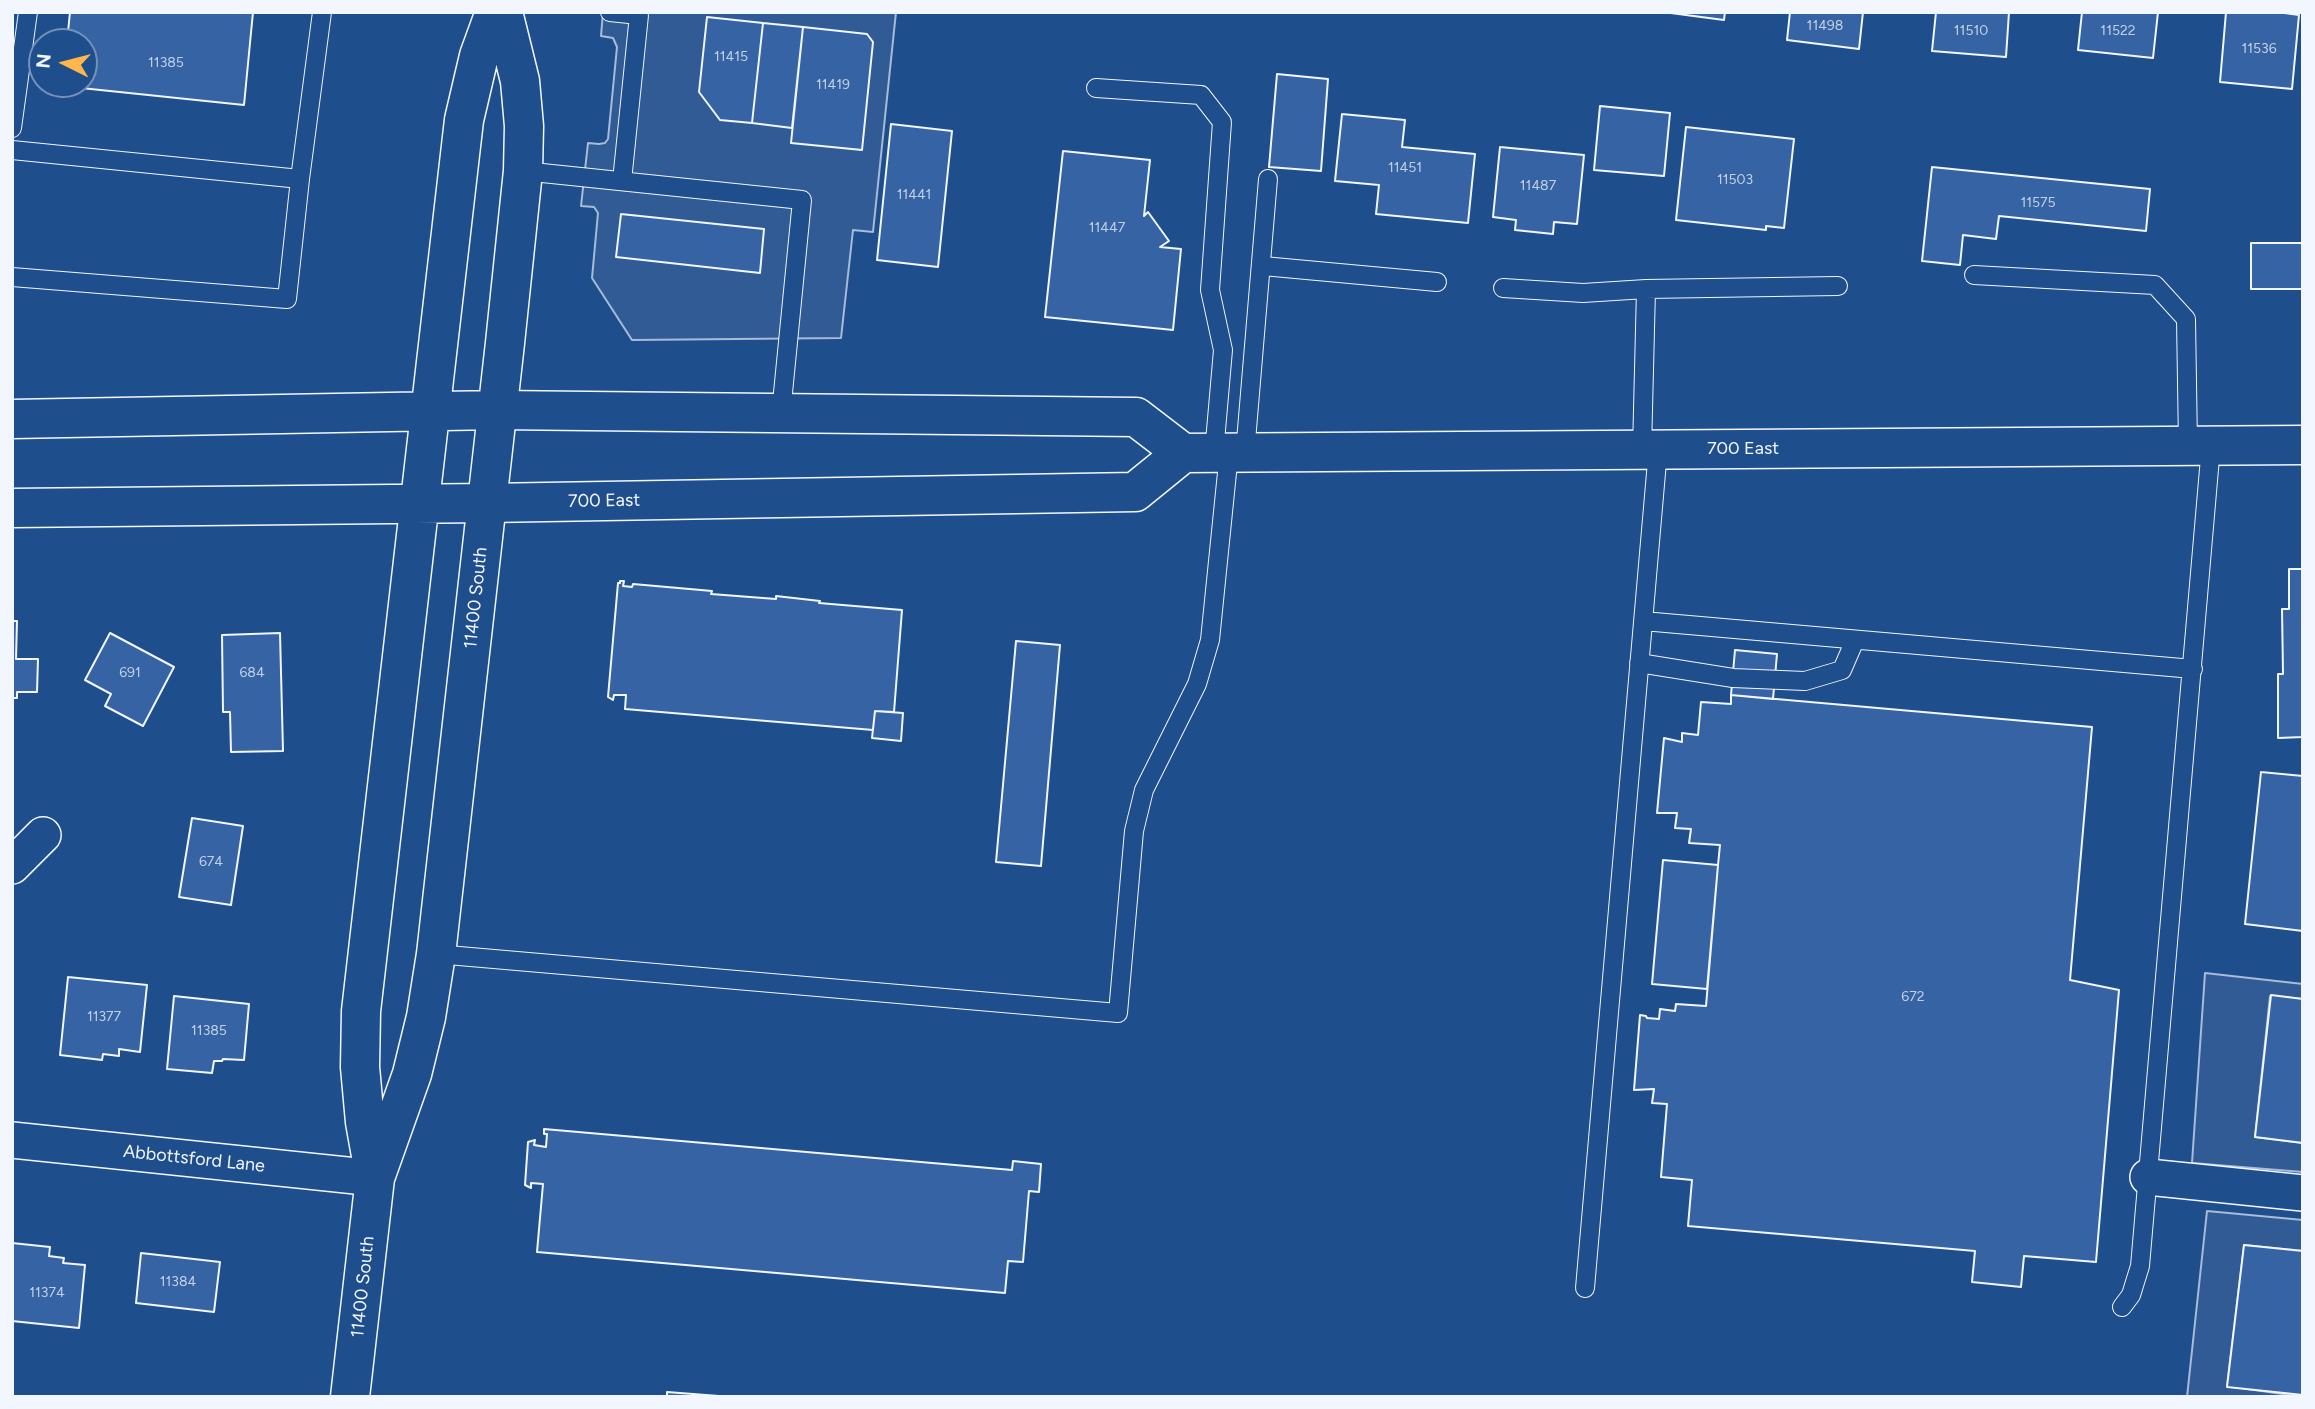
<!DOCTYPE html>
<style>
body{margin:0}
#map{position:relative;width:2315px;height:1409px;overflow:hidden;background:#1f4e8c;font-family:Figtree,sans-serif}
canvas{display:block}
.frame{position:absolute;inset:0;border:14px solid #f2f6ff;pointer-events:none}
.north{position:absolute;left:28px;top:28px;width:70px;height:70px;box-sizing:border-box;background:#1f4e8c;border:2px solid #7391ba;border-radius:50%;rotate:276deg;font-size:19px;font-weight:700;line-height:28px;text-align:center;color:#f2f6ff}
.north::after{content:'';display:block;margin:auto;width:24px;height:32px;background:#ffb74d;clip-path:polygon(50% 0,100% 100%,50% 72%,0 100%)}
</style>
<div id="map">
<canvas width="2315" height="1409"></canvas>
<div class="frame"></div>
<div class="north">N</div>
</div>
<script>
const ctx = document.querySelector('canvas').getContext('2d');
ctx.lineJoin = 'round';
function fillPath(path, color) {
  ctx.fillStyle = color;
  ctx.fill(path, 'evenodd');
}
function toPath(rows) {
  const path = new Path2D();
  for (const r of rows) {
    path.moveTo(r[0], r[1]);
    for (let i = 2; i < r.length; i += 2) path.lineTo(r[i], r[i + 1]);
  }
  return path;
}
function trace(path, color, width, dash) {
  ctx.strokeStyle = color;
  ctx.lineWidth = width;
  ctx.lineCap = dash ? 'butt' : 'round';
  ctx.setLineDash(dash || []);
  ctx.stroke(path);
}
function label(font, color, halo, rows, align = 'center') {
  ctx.font = font + ' Figtree,sans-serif';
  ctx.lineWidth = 5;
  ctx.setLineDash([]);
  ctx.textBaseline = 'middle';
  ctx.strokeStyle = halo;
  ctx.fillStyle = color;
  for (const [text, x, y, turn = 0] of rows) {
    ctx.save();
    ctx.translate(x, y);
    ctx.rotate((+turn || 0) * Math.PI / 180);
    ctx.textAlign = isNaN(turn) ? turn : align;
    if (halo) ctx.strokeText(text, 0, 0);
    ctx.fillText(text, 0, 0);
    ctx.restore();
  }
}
const built = toPath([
 [603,12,896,12,873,232,853,230,841,338,632,340,592,278,598,213,594,207,581,206,588,143,599,144,605,143,608,139,617,47,613,38,601,36,603,12],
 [2205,973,2303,984,2303,999,2270,996,2255,1137,2303,1143,2303,1172,2192,1163,2205,973],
 [2207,1211,2303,1220,2303,1251,2244,1245,2227,1386,2303,1397,2187,1397,2207,1211]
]);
fillPath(built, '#305b95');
trace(built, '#a8bbd7', 2);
const building = toPath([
 [70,12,253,12,244,105,62,86,84,84,84,42,67,42,70,12],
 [1663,12,1725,12,1724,20,1663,12],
 [1790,12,1863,12,1859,49,1787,40,1790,12],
 [1936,12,2009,12,2006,57,1932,51,1936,12],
 [2082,12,2158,12,2153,58,2078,50,2082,12],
 [2226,12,2277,12,2299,15,2292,89,2220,82,2226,12],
 [707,17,763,23,752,123,720,120,699,92,707,17],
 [763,23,803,27,792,128,752,123,763,23],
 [803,27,867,34,873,42,862,150,791,143,803,27],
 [1277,74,1328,79,1321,171,1269,167,1277,74],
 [1600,106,1670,113,1664,176,1594,170,1600,106],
 [1342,114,1405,120,1402,147,1475,154,1468,223,1376,214,1379,185,1335,181,1342,114],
 [891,124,952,131,938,267,877,260,891,124],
 [1686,127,1794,139,1784,228,1766,226,1766,230,1676,220,1686,127],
 [1500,147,1584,155,1577,224,1554,222,1553,234,1515,230,1516,220,1493,217,1500,147],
 [1063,151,1150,160,1144,216,1148,212,1169,241,1160,247,1181,249,1173,330,1045,317,1063,151],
 [1932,167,2150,189,2146,231,1999,216,1996,239,1963,235,1960,265,1922,261,1932,167],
 [621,214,764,229,760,273,616,257,621,214],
 [2251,243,2303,243,2303,289,2251,289,2251,243],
 [2289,569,2303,569,2303,737,2278,738,2278,674,2283,674,2282,609,2289,609,2289,569],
 [620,581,624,581,623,586,632,587,633,584,712,591,711,594,776,599,776,596,820,601,819,603,902,610,894,712,875,711,873,730,625,709,626,695,614,695,613,700,608,697,618,583,620,583,620,581],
 [12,621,17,621,16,659,38,659,37,692,17,692,17,698,12,698,12,621],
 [110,633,174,667,143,726,105,706,111,694,85,680,110,633],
 [280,633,283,751,231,752,230,712,223,712,222,635,280,633],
 [1016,641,1060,645,1041,866,996,862,1016,641],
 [1735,650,1777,654,1773,699,1731,695,1735,650],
 [1731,695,2092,727,2070,980,2119,990,2096,1262,2024,1256,2021,1287,1972,1282,1975,1251,1688,1226,1692,1180,1661,1177,1667,1104,1652,1103,1654,1089,1634,1090,1640,1015,1646,1016,1647,1018,1659,1019,1660,1009,1675,1011,1676,1004,1706,1006,1718,865,1720,845,1689,843,1691,829,1675,828,1677,813,1657,813,1664,738,1682,742,1682,733,1698,735,1701,702,1731,704,1731,695],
 [875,711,903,713,901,741,872,738,875,711],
 [2261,772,2303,776,2303,931,2245,924,2261,772],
 [192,818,243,826,231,905,179,897,192,818],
 [1663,860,1718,865,1707,989,1652,984,1663,860],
 [68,977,147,985,140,1052,119,1049,119,1056,103,1054,102,1060,60,1055,68,977],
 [2271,995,2303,999,2303,1143,2255,1137,2271,995],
 [174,996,249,1004,244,1060,223,1059,222,1061,214,1061,212,1073,167,1069,174,996],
 [544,1129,1012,1170,1013,1161,1041,1164,1039,1192,1029,1191,1023,1262,1008,1261,1005,1293,537,1252,543,1184,531,1183,531,1188,525,1185,528,1142,535,1140,534,1145,546,1147,547,1134,544,1134,544,1129],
 [12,1243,50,1247,49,1256,64,1258,63,1263,85,1265,79,1328,12,1321,12,1243],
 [2244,1245,2303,1251,2303,1395,2227,1387,2244,1245],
 [141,1253,220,1262,214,1312,136,1303,141,1253],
 [667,1392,732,1397,667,1397,667,1392]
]);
fillPath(building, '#3563a3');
trace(building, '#f2f6ff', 2);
const service = toPath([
 [610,12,639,15,622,181],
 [1096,88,1201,95,1222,122,1210,290,1223,350,1214,453],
 [12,128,28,12],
 [12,150,300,179,322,12],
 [523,171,802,200,781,413],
 [1263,266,1437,282],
 [1974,275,2155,285,2186,319,2188,445],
 [12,277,287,299,300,179],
 [1503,288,1583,293,1646,289],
 [1642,450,1646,289,1838,286],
 [1245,453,1268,179],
 [1643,621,2193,669],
 [1639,663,1733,678,1805,681,1842,670,1855,640],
 [436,954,1118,1013,1134,831,1144,790,1197,684,1210,640,1229,453],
 [1585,1288,1658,450],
 [2122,1307,2131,1295,2140,1266,2211,446]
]);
const minor = toPath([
 [12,866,43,835],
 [12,1140,375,1178],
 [2148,1177,2303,1193]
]);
const secondary = toPath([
 [497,410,1136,417,1183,453],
 [487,503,1135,492,1183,453,2303,445]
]);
const primary = toPath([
 [12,419,497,410],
 [12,508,487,503],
 [375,1178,365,1122,360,1067,361,1011,464,120,479,56,495,12],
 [350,1397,375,1178,412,1074,426,1017,436,954,505,343,523,171,524,126,520,81,503,12]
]);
trace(service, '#f2f6ff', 20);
trace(minor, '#f2f6ff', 38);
trace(secondary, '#f2f6ff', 41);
trace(primary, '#f2f6ff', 41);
trace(service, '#1f4e8c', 18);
trace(minor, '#1f4e8c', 35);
trace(secondary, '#1f4e8c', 38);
trace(primary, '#1f4e8c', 38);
label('14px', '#c3d1e8', null, [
 ["11498",1825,26],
 ["11510",1971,31],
 ["11522",2118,31],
 ["11536",2259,49],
 ["11415",731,57],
 ["11385",166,63],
 ["11419",833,85],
 ["11451",1405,168],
 ["11503",1735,180],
 ["11487",1538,186],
 ["11441",914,195],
 ["11575",2038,203],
 ["11447",1107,228],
 ["691",130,673],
 ["684",252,673],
 ["674",211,862],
 ["672",1913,997],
 ["11377",104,1017],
 ["11385",209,1031],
 ["11384",178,1282],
 ["11374",47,1293]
]);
label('18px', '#f2f6ff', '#1f4e8c', [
 ["700 East",1743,449],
 ["700 East",604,501,-1],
 ["11400 South",476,598,-84],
 ["Abbottsford Lane",194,1159,6],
 ["11400 South",363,1287,-84]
]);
</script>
